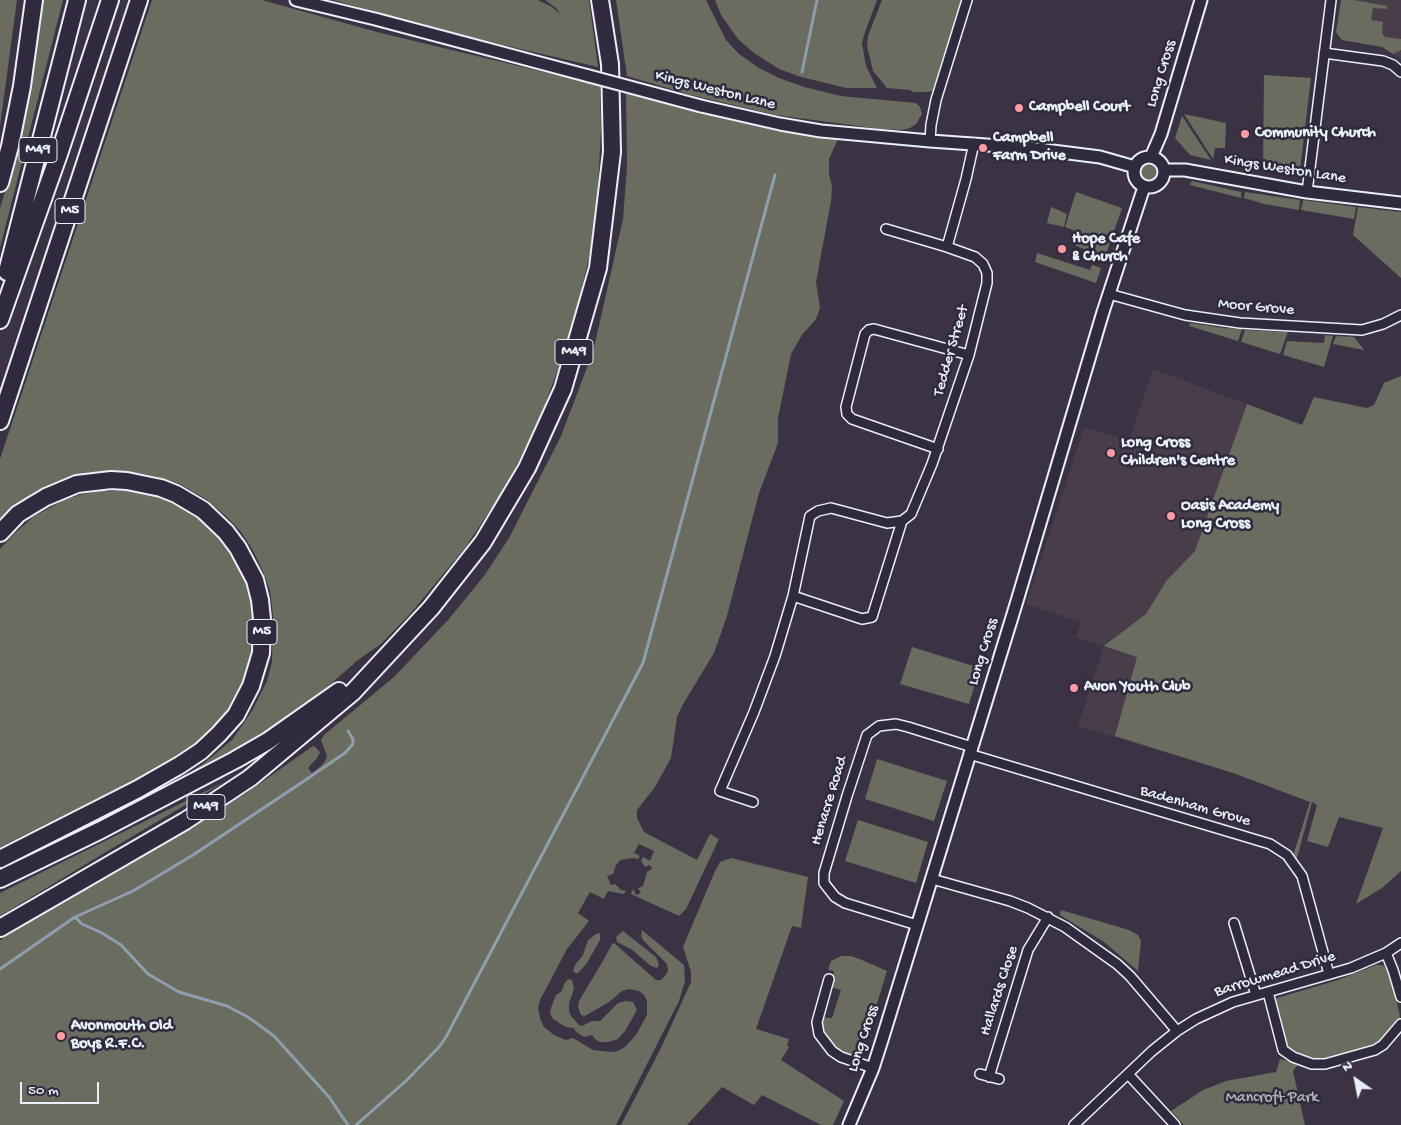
<!DOCTYPE html>
<style>
body{margin:0}
#map{position:relative;width:1401px;height:1125px;overflow:hidden;background:#3b3343;font-family:"Gochi Hand",sans-serif}
canvas{display:block}
.north{position:absolute;left:1331px;top:1055px;width:50px;height:50px;-webkit-text-stroke:4px #2f2a3d;paint-order:stroke;rotate:327deg;font-size:14px;font-weight:700;line-height:20px;text-align:center;color:#e8f1f8}
.north::after{content:'';display:block;margin:auto;width:18px;height:22px;background:#e8f1f8;clip-path:polygon(50% 0,100% 100%,50% 72%,0 100%)}
.scale{position:absolute;left:20px;top:1082px;width:79px;height:22px;box-sizing:border-box;border:2px solid #e8f1f8;border-top:0;padding-left:6px;font-size:15px;line-height:18px;white-space:nowrap;color:#e8f1f8;-webkit-text-stroke:4px #2f2a3d;paint-order:stroke}
</style>
<div id="map">
<canvas width="1401" height="1125"></canvas>
<div class="north">N</div>
<div class="scale">50 m</div>
</div>
<script>
const ctx = document.querySelector('canvas').getContext('2d');
ctx.lineJoin = 'round';
function fillPath(path, color) {
  ctx.fillStyle = color;
  ctx.fill(path, 'evenodd');
}
function toPath(rows) {
  const path = new Path2D();
  for (const r of rows) {
    if (r.length === 3) {
      path.moveTo(r[0] + r[2], r[1]);
      path.arc(r[0], r[1], r[2], 0, 2 * Math.PI);
      continue;
    }
    path.moveTo(r[0], r[1]);
    for (let i = 2; i < r.length; i += 2) path.lineTo(r[i], r[i + 1]);
  }
  return path;
}
function trace(path, color, width, dash) {
  ctx.strokeStyle = color;
  ctx.lineWidth = width;
  ctx.lineCap = dash ? 'butt' : 'round';
  ctx.setLineDash(dash || []);
  ctx.stroke(path);
}
function label(font, color, halo, rows, align = 'center') {
  ctx.font = font + ' "Gochi Hand",sans-serif';
  ctx.lineWidth = 5;
  ctx.setLineDash([]);
  ctx.textBaseline = 'middle';
  ctx.strokeStyle = halo;
  ctx.fillStyle = color;
  for (const [text, x, y, turn = 0] of rows) {
    ctx.save();
    ctx.translate(x, y);
    ctx.rotate((+turn || 0) * Math.PI / 180);
    ctx.textAlign = isNaN(turn) ? turn : align;
    if (halo) ctx.strokeText(text, 0, 0);
    ctx.fillText(text, 0, 0);
    ctx.restore();
  }
}
fillPath(toPath([
 [1341,0,1401,0,1401,59,1382,47,1342,40,1336,32],
 [1153,369,1302,425,1233,773,1078,726,1104,646,1076,637,1081,622,1026,604,1084,428,1129,440]
]), '#493d4a');
fillPath(toPath([
 [0,0,17,0,0,126],
 [43,0,63,0,0,248,0,208,13,165,33,71],
 [152,0,262,0,377,32,556,75,600,84,601,129,597,207,589,258,570,336,542,413,507,485,465,548,410,614,381,644,358,660,327,687,261,736,157,795,203,764,232,740,252,711,267,681,272,662,273,615,270,591,262,569,252,549,241,532,228,518,207,500,180,484,150,475,117,471,89,473,57,482,31,495,12,508,0,521,0,459],
 [333,0,538,0,552,7,560,14,556,8,545,0,589,0,598,67,460,35],
 [616,0,706,0,726,40,739,54,759,68,779,78,804,87,841,96,916,103,920,107,922,114,916,124,910,128,902,130,881,129,776,115,691,95,627,76],
 [715,0,877,0,865,32,862,43,866,66,877,88,846,88,801,77,779,69,754,53,738,39,721,15],
 [882,0,962,0,936,88,932,91,927,92,913,92,910,90,887,88,873,71,867,46,868,36],
 [1341,0,1354,0,1387,6,1387,9,1373,8,1371,20,1383,22,1382,33,1385,37,1401,39,1401,50,1393,54,1382,47,1342,40,1336,32],
 [1264,75,1311,78,1300,170,1296,174,1263,169],
 [626,92,705,114,769,128,838,139,829,159,829,174,832,186,831,201,816,282,820,308,816,319,802,335,791,354,778,418,778,443,759,493,727,616,714,653,682,706,677,717,671,758,655,787,637,810,637,818,644,832,697,860,710,834,719,839,686,909,679,916,631,894,633,889,636,895,641,893,638,888,643,886,647,872,652,869,650,865,645,867,641,861,643,857,650,861,654,851,639,844,634,853,640,856,638,859,632,858,620,860,616,865,613,874,607,876,611,885,615,884,621,890,626,891,624,894,608,891,604,899,590,892,578,913,589,921,567,949,540,1000,538,1008,540,1018,544,1027,554,1035,566,1040,573,1038,593,1050,613,1052,618,1051,626,1046,636,1035,647,1015,647,1001,644,995,639,991,629,989,622,991,609,1002,585,1016,581,1015,578,1007,579,1001,604,959,612,944,614,943,656,980,661,980,665,976,668,971,667,964,643,940,641,936,642,930,684,965,685,981,679,1001,616,1125,0,1125,0,940,58,903,245,794,313,746,315,747,320,752,317,758,308,768,312,773,321,766,325,761,327,756,321,740,324,735,394,677,448,620,484,576,509,538,561,436,593,352,623,219,627,167],
 [1184,114,1226,123,1225,148,1215,148,1213,159],
 [1182,116,1211,160,1190,155,1175,138],
 [1149,172,9],
 [1192,181,1241,192,1241,198,1190,185],
 [1076,192,1122,208,1103,263,1096,260,1098,254,1076,246,1075,231,1065,227],
 [1245,192,1300,200,1299,210,1264,204,1244,198],
 [1303,200,1356,207,1354,219,1301,210],
 [1051,207,1067,214,1064,227,1047,223],
 [1358,207,1401,212,1401,278,1353,235],
 [1037,253,1090,270,1092,265,1101,268,1096,283,1035,262],
 [1190,323,1225,328,1242,329,1238,341,1189,326],
 [1245,330,1288,332,1280,354,1241,342],
 [1325,335,1333,336,1324,367,1283,355,1287,341,1324,343],
 [1336,336,1354,337,1364,350,1333,344],
 [1401,376,1401,871,1382,888,1356,904,1383,828,1339,817,1328,847,1307,841,1317,805,1312,802,1297,858,1293,856,1310,802,1233,773,1115,736,1137,657,1104,646,1146,614,1167,580,1195,551,1247,404,1302,425,1314,397,1367,408,1374,405,1384,383],
 [127,490,150,494,171,502,189,512,209,526,232,552,244,574,251,598,255,621,255,649,250,671,239,693,226,715,204,740,178,759,0,847,0,549,15,533,33,517,62,501,79,495,101,491],
 [912,647,980,668,969,704,900,684],
 [877,759,947,781,934,821,865,799],
 [226,781,106,852,0,916,0,893],
 [858,820,928,842,916,883,845,861],
 [731,858,808,877,801,928,792,926,756,1029,789,1039,787,1046,789,1047,781,1060,844,1101,833,1125,821,1125,762,1095,754,1105,722,1087,687,1125,621,1125,661,1048,691,982,691,972,683,947,715,871,720,862],
 [1061,910,1129,930,1138,935,1141,941,1138,971,1104,942,1060,915],
 [623,931,656,957,659,965,657,968,651,966,631,949,617,942,616,937],
 [600,933,600,940,587,963,578,973,575,973,573,971,575,965,583,955,588,940,596,934],
 [841,956,851,956,862,960,887,971,860,1059,839,1051,834,1048,825,1036,821,1023,822,1017,832,1018,841,990,831,987,834,971,828,970,831,961],
 [1376,965,1382,965,1387,968,1390,972,1400,1016,1398,1022,1373,1047,1323,1060,1315,1060,1288,1048,1284,1043,1274,1003,1277,998,1338,980],
 [568,979,572,980,574,989,569,1003,569,1011,571,1016,579,1025,582,1026,592,1021,600,1021,618,1003,625,1001,633,1002,637,1010,625,1031,618,1039,608,1042,600,1042,596,1040,592,1035,584,1037,576,1032,574,1028,566,1027,553,1019,550,1013,551,1008,556,995,562,991,564,984],
 [1280,1059,1298,1064,1293,1071,1305,1125,1184,1125,1171,1111,1203,1090,1226,1081,1276,1072]
]), '#696c5e');
trace(toPath([
 [802,72,817,0],
 [348,731,353,739,353,744,345,753,301,783,193,855,133,891,75,917,82,924,102,933,121,945,148,974,179,992,227,1006,248,1017,274,1036,329,1097,348,1125],
 [0,969,75,917],
 [356,1125,407,1080,439,1047,446,1037,643,663,775,175]
]), '#8d9fac', 3);
const minor = toPath([
 [1324,53,1383,61,1393,65,1401,72],
 [930,141,931,125,936,100,967,0],
 [1307,192,1331,0],
 [886,229,947,247],
 [1109,294,1185,315,1240,323,1362,330,1383,324,1401,315],
 [938,449,852,419,847,414,846,407,865,334,869,330,874,329,969,355],
 [793,596,862,619,872,617,902,521],
 [969,754,1270,844,1287,855,1302,876,1329,974],
 [753,802,720,791,754,712,775,656,793,596,810,516,818,511,831,508,887,523,902,521,911,514,932,464,969,355,987,283,987,273,983,264,975,257,947,247,966,179,974,143],
 [932,879,1010,901,1028,908,1065,927,1117,964,1130,976,1177,1031],
 [1234,923,1256,995],
 [917,925,845,903,835,897,824,883,824,873,847,796,867,735,879,726,896,724,908,727,972,747],
 [1386,953,1393,970,1401,997],
 [829,979,817,1022,819,1034,832,1051,841,1057,873,1068],
 [1268,992,1283,1050,1293,1057,1312,1064,1325,1064,1375,1050,1383,1045,1401,1024],
 [980,1074,999,1079],
 [1128,1074,1175,1125],
 [989,1077,1028,950,1048,917],
 [1074,1125,1152,1051,1177,1031,1196,1019,1233,1002,1351,968,1386,953,1401,943]
]);
const tertiary = toPath([
 [296,0,375,19,589,76],
 [701,106,780,124,821,131,930,141,1029,148,1100,157,1135,167],
 [1149,172,15],
 [1151,157,1161,134,1201,0],
 [1164,170,1185,170,1307,192,1401,203],
 [849,1125,873,1068,882,1040,1017,601,1103,312,1144,187]
]);
const motorway = toPath([
 [0,183,10,146,22,86,34,0],
 [7,272,77,0],
 [0,320,59,154,110,0],
 [0,421,139,0],
 [0,533,18,514,31,506,46,497,77,484,111,480,127,481,161,488,176,494,203,510,226,532,238,548,255,580,260,600,262,619,261,653,251,686,236,715,219,734,201,751,180,765,138,789,0,859],
 [0,879,101,830,235,760,268,741,339,691],
 [0,928,185,821,250,778,353,692,431,608,483,542,527,468,563,389,598,268,612,152,610,64,600,0]
]);
trace(minor, '#e8f1f8', 12);
trace(tertiary, '#e8f1f8', 15);
trace(motorway, '#e8f1f8', 20);
trace(minor, '#2f2a3d', 9);
trace(tertiary, '#2f2a3d', 11);
trace(motorway, '#2f2a3d', 16);
const tertiaryBridge = toPath([
 [589,76,701,106]
]);
trace(tertiaryBridge, '#e8f1f8', 15, []);
trace(tertiaryBridge, '#2f2a3d', 11);
for (const [x, y, r, color] of [
 [1019,108,5,"#ff9aa2"],
 [1245,134,5,"#ff9aa2"],
 [983,148,5,"#ff9aa2"],
 [1062,249,5,"#ff9aa2"],
 [1111,453,5,"#ff9aa2"],
 [1171,516,5,"#ff9aa2"],
 [1074,688,5,"#ff9aa2"],
 [61,1036,5,"#ff9aa2"]
]) {
  const dot = new Path2D();
  dot.arc(x, y, r, 0, 2 * Math.PI);
  ctx.fillStyle = color;
  ctx.fill(dot);
  trace(dot, '#2f2a3d', 2);
}
for (const [x, y, w] of [
 [38,150,38],
 [70,211,30],
 [574,352,38],
 [262,632,30],
 [206,807,38]
]) {
  const box = new Path2D();
  box.roundRect(x - w / 2, y - 12.5, w, 25, 4);
  ctx.fillStyle = '#2f2a3d';
  ctx.fill(box);
  trace(box, '#e8f1f8', 1);
}
label('bold 15px', '#e8f1f8', null, [
 ["M49",38,150],
 ["M5",70,211],
 ["M49",574,352],
 ["M5",262,632],
 ["M49",206,807]
]);
label('16px', '#e8f1f8', '#2f2a3d', [
 ["Long Cross",1162,74,-73],
 ["Kings Weston Lane",715,91,14],
 ["Kings Weston Lane",1285,170,9],
 ["Moor Grove",1256,308,5],
 ["Tedder Street",952,351,-74],
 ["Long Cross",984,652,-73],
 ["Henacre Road",830,801,-73],
 ["Badenham Grove",1195,807,16],
 ["Barrowmead Drive",1275,975,-17],
 ["Hallards Close",1000,991,-72],
 ["Long Cross",864,1039,-72]
]);
label('bold 16px', '#e8f1f8', '#2f2a3d', [
 ["Campbell Court",1029,108],
 ["Community Church",1255,134],
 ["Campbell",993,139],
 ["Farm Drive",993,157],
 ["Hope Cafe",1072,240],
 ["& Church",1072,258],
 ["Long Cross",1121,444],
 ["Children's Centre",1121,462],
 ["Oasis Academy",1181,507],
 ["Long Cross",1181,525],
 ["Avon Youth Club",1084,688],
 ["Avonmouth Old",71,1027],
 ["Boys R.F.C.",71,1045]
], 'left');
label('16px', '#afb5b3', '#2f2a3d', [
 ["Mancroft Park",1272,1099]
]);
</script>
